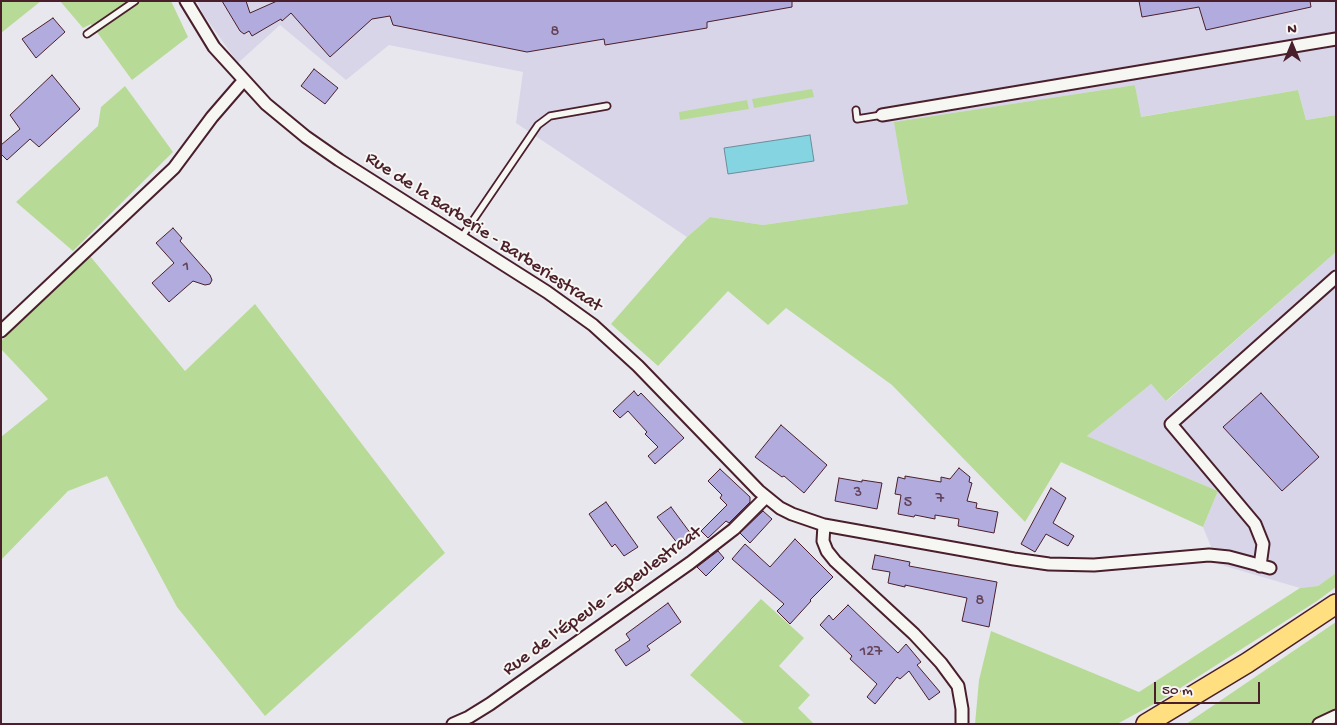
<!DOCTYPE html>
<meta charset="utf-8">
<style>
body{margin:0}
#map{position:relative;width:1337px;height:725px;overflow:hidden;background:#e8e7ee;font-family:"Gochi Hand",sans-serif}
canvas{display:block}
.frame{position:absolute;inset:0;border:2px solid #4a1f2b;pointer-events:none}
.north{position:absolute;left:1267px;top:20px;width:50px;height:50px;-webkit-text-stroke:4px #f6f6f2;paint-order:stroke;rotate:0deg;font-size:14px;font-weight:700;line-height:20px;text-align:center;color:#4a1f2b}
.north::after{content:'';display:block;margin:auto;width:18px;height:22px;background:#4a1f2b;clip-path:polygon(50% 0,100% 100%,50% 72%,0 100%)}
.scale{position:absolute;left:1154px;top:682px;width:106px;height:22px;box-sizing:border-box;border:2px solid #4a1f2b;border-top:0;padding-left:6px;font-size:15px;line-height:18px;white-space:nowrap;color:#4a1f2b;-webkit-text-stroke:4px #f6f6f2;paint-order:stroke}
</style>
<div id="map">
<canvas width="1337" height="725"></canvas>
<div class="frame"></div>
<div class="north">N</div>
<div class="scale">50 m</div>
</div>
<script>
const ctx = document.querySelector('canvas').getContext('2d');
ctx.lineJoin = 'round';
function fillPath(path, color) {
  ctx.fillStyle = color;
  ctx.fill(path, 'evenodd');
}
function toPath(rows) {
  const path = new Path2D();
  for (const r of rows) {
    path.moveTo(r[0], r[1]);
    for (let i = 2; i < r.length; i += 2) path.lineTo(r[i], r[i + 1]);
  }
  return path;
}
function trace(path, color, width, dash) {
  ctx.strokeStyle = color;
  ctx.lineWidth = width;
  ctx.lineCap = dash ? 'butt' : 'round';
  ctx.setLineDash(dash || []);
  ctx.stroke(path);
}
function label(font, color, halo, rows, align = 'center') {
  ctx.font = font + ' "Gochi Hand",sans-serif';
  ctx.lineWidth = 4;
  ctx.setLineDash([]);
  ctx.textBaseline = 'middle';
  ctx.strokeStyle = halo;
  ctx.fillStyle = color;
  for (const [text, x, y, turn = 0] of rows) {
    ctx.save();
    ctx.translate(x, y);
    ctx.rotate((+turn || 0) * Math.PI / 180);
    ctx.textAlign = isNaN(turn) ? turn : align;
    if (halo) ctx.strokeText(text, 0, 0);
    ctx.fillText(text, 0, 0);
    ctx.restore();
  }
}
fillPath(toPath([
 [197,1,1336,1,1336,115,1306,120,1298,90,1140,117,1135,85,895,122,908,204,763,225,710,217,687,237,516,123,523,72,389,45,346,80,280,25,238,63,203,14],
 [1336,252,1336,573,1318,586,1300,588,1218,564,1203,527,1218,491,1087,436,1151,384,1167,401]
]), '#d8d5e9');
fillPath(toPath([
 [1,1,41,1,1,33],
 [60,1,171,1,188,37,132,80,91,24,83,28],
 [1135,85,1141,117,1298,90,1306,120,1336,115,1336,252,1166,401,1151,384,1087,436,1218,491,1203,527,1061,462,1025,522,892,385,786,308,768,325,728,291,658,366,611,324,687,237,710,217,763,225,908,204,894,122],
 [125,86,173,152,73,251,16,202,98,126,101,107],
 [812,89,814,97,754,108,752,99],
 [747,100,749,109,680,120,679,112],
 [90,256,185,371,255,304,445,553,265,716,177,607,107,476,68,491,1,560,1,437,48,399,1,349,1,341],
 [1336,573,1336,587,1317,601,1163,699,1117,724,975,724,979,680,991,631,1139,692,1300,588,1318,586],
 [761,599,804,638,779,666,810,695,798,708,814,724,745,724,690,675],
 [1336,622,1336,724,1186,724]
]), '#b7db96');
const water = toPath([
 [810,135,814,161,728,174,724,148,810,135]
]);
fillPath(water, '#85d4e2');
trace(water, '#6d8c99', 1);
const building = toPath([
 [222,1,246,1,250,13,277,1,792,1,792,7,707,22,707,28,605,45,604,39,527,52,393,25,390,16,372,19,330,57,291,13,282,21,281,19,252,36,249,31,244,34,240,31,222,1],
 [1139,1,1310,1,1311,7,1206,30,1199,7,1142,17,1139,1],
 [53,18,65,32,36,58,22,39,53,18],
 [314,69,338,88,325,104,301,86,314,69],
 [52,75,80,109,39,147,30,139,7,160,1,154,1,145,20,129,10,115,52,75],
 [173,228,182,238,180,241,210,275,212,280,210,284,205,285,193,281,169,302,152,283,174,263,156,243,173,228],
 [634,391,638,396,641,393,684,438,655,464,648,456,658,447,645,434,647,432,628,411,620,418,613,411,634,391],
 [1261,393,1319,457,1282,491,1223,427,1261,393],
 [781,425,827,465,804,493,784,476,782,477,755,457,781,425],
 [959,468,970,477,969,482,972,483,967,501,977,503,976,508,998,512,994,533,958,526,959,519,935,515,935,519,915,515,914,517,898,514,901,495,895,494,898,477,905,479,905,476,941,482,941,477,950,479,959,468],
 [720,469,750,497,750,502,729,523,726,521,708,538,701,531,727,505,720,498,722,495,708,481,720,469],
 [839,478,862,482,862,480,882,483,877,509,835,501,839,478],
 [1051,488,1066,498,1053,523,1074,536,1068,546,1046,534,1035,552,1021,544,1051,488],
 [606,502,638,547,624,556,615,544,612,547,589,514,606,502],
 [671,507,691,534,678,544,657,517,671,507],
 [763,511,772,519,750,543,740,533,763,511],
 [795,539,833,577,810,600,811,601,790,624,777,611,784,604,732,559,745,544,770,567,795,539],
 [718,551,724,558,706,576,697,567,718,551],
 [875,555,910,562,909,566,997,582,989,627,962,621,967,598,905,585,905,587,888,583,890,572,872,569,875,555],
 [668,603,681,622,647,646,650,650,626,666,615,650,630,640,626,634,668,603],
 [848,605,898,653,906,644,921,662,917,665,940,692,929,700,909,671,900,679,897,677,875,704,867,697,877,684,850,659,852,656,820,625,829,615,833,620,848,605]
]);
fillPath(building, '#b1acdd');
trace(building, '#4a1f2b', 1);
const service = toPath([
 [87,34,135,1],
 [856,110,857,119,882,115],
 [461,238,538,125,550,116,607,106]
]);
const minor = toPath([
 [186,1,214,47,266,104,306,137,339,160,547,292,593,325,638,366,759,491,780,508,792,514,824,525,1014,559,1049,564,1094,565,1209,555,1229,557,1270,568],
 [882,115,1336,39],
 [1,331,174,168,212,117,244,80],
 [824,525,823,541,827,551,835,561,914,634,941,663,958,686,962,709,962,724],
 [1260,566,1263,544,1255,524,1171,424,1336,277],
 [453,724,469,717,490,704,690,563,734,529,766,497],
 [1319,724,1336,716]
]);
const trunk = toPath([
 [1146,724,1247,663,1336,604]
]);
trace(service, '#4a1f2b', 9);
trace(minor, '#4a1f2b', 15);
trace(trunk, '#4a1f2b', 22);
trace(service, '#f6f6f2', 5.5);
trace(minor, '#f6f6f2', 11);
trace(trunk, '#ffdf80', 19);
label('16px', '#644258', null, [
 ["8",555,33],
 ["1",186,268],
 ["3",858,494],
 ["7",940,500],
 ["5",908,504],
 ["8",980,602],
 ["127",871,653]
]);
label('19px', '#4a1f2b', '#f6f6f2', [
 ["Rue de la Barberie - Barberiestraat",483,233,33],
 ["Rue de l'Épeule - Epeulestraat",603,602,-36]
]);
</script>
